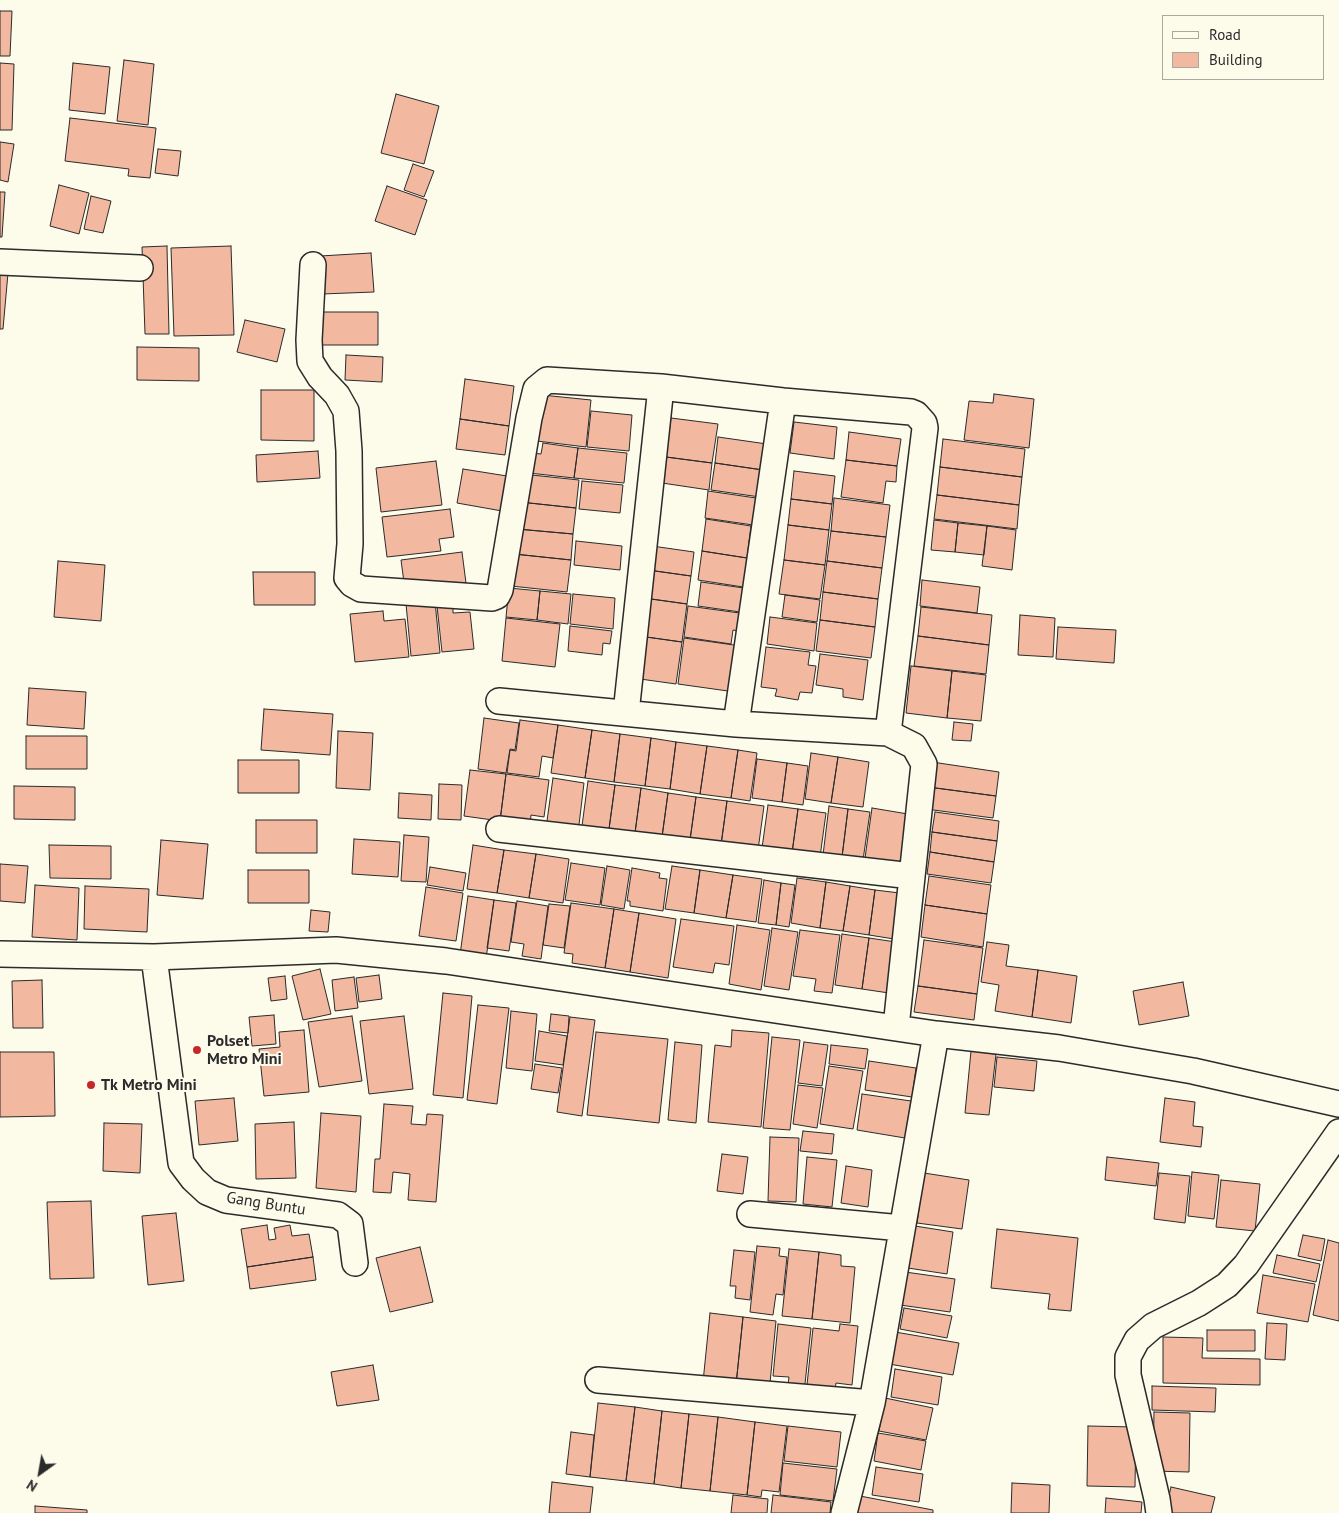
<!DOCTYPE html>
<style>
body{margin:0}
#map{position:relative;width:1339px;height:1513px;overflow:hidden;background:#fdfbea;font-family:"PT Sans",sans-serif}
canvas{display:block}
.legend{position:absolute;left:1162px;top:15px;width:162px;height:65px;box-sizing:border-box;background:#fdfbea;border:1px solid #a9a89e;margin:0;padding:6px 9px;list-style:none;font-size:15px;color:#2b2b2b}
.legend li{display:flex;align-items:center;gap:10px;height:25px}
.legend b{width:25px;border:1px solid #a9a89e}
.north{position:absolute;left:15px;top:1448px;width:50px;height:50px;-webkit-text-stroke:4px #fdfbea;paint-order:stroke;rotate:212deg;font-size:14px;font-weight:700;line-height:20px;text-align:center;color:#2b2b2b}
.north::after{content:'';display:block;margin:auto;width:18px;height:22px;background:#2b2b2b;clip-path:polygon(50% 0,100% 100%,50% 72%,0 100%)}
</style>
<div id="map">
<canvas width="1339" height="1513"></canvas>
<ul class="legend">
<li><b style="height:6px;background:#fdfbea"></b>Road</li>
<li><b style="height:14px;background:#f2b8a0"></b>Building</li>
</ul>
<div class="north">N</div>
</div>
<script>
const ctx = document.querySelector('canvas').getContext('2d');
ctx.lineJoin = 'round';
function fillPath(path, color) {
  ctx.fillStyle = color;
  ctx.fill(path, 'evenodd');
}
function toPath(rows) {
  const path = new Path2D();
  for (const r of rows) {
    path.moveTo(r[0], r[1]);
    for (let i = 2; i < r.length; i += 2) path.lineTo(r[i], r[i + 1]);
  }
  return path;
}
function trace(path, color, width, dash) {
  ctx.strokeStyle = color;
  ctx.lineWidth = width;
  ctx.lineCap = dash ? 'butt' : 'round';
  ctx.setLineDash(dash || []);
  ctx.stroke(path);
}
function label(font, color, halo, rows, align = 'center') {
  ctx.font = font + ' "PT Sans",sans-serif';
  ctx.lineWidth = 4;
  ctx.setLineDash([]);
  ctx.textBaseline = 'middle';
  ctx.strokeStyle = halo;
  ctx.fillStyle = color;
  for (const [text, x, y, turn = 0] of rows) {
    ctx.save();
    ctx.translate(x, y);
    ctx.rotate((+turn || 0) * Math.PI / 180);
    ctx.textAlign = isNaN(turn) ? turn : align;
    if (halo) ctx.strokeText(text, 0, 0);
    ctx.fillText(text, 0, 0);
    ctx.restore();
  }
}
const building = toPath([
 [0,11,12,11,10,56,0,56,0,11],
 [124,60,154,64,148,125,117,121,124,60],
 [0,63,14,64,12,130,0,130,0,63],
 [73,63,110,67,105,114,69,110,73,63],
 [396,94,439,106,424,164,381,153,396,94],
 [70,118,156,128,150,178,128,176,129,169,65,161,70,118],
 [0,142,14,144,8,182,0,180,0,142],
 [158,149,181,151,178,176,155,173,158,149],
 [413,164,434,171,424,197,404,190,413,164],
 [59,185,89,193,79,234,50,226,59,185],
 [387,186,427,200,415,235,375,221,387,186],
 [0,192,5,192,2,237,0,237,0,192],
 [91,196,111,201,103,233,84,229,91,196],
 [167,246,169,334,145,334,142,247,167,246],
 [231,246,234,335,174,336,171,248,231,246],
 [371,253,374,292,322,294,320,256,371,253],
 [0,273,8,273,3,329,0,329,0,273],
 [316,312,378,312,378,345,316,345,316,312],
 [245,320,285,329,277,362,237,352,245,320],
 [137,347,199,348,199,381,137,380,137,347],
 [346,355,383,357,382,382,345,380,346,355],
 [465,379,514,386,509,426,460,419,465,379],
 [261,390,314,390,314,441,261,440,261,390],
 [994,394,1034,399,1029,448,964,440,969,401,993,403,994,394],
 [542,395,591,400,586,447,537,441,542,395],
 [591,411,632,415,629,451,587,447,591,411],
 [671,418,718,424,712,463,666,457,671,418],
 [460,419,509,426,505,455,456,449,460,419],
 [794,422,837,427,834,459,790,453,794,422],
 [849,432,901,439,897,466,846,460,849,432],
 [718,437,767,444,763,470,715,463,718,437],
 [943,439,1025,449,1022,477,940,467,943,439],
 [543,443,578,448,574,478,529,473,531,453,541,454,543,443],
 [578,448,627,453,624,483,574,478,578,448],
 [318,451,320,478,257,482,256,455,318,451],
 [666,457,712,463,709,490,662,483,666,457],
 [846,460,897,466,896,482,886,481,883,503,841,497,846,460],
 [436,461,442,505,381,512,376,468,436,461],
 [715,463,763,470,760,497,711,490,715,463],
 [940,467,1022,477,1019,505,937,495,940,467],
 [463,469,507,476,502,511,457,503,463,469],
 [794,471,835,476,832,504,791,499,794,471],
 [522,474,579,480,576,508,520,502,522,474],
 [582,481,623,485,620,513,579,509,582,481],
 [708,491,763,499,760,526,705,518,708,491],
 [937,495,1019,505,1017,529,934,519,937,495],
 [834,498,890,505,886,537,831,531,834,498],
 [791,499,832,504,829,530,788,525,791,499],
 [520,502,576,508,573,534,517,529,520,502],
 [450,509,454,537,439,539,441,551,387,557,382,517,450,509],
 [706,519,751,526,747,558,702,551,706,519],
 [934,520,958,523,955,552,931,550,934,520],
 [958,523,987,526,984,555,955,552,958,523],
 [788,525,829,530,825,565,784,560,788,525],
 [987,526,1016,530,1012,570,982,566,987,526],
 [517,529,573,534,571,560,514,554,517,529],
 [831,531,886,537,882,568,827,561,831,531],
 [576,541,622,546,620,570,574,565,576,541],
 [652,546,694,552,691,576,648,570,652,546],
 [702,551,747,558,743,587,698,580,702,551],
 [462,552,466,583,405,590,401,560,462,552],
 [514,554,571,560,567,592,511,586,514,554],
 [784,560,825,565,820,599,779,594,784,560],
 [58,561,105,565,101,621,54,617,58,561],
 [827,561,882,568,878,599,823,592,827,561],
 [648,570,691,576,687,604,644,598,648,570],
 [253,572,315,572,315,605,254,605,253,572],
 [922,580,980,587,977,613,920,606,922,580],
 [701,582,751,589,747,613,698,606,701,582],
 [509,588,540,591,537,620,506,617,509,588],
 [540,591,571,594,568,624,537,620,540,591],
 [823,592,878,599,875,627,820,620,823,592],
 [573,594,615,598,613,629,570,624,573,594],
 [785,595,820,600,817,622,782,617,785,595],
 [644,598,687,604,682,642,639,636,644,598],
 [435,601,440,653,411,656,406,604,435,601],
 [453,605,453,613,470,612,474,649,442,652,437,606,453,605],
 [688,606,747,614,745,632,733,630,731,644,684,637,688,606],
 [921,607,992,615,989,645,918,636,921,607],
 [383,611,384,621,405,619,409,657,355,662,350,614,383,611],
 [1020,615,1055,618,1053,657,1018,655,1020,615],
 [770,617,817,623,814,651,767,644,770,617],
 [506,618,560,624,555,667,502,661,506,618],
 [820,620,875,627,871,658,816,651,820,620],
 [570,626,612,631,610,644,603,643,602,655,568,651,570,626],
 [1058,627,1116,630,1114,663,1056,659,1058,627],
 [639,636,682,642,676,684,633,678,639,636],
 [918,636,989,645,986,674,914,666,918,636],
 [684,638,741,646,735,692,678,684,684,638],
 [766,647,810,652,808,665,816,666,812,693,800,692,798,700,775,696,777,689,761,687,766,647],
 [820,654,868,660,863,700,843,697,843,689,816,685,820,654],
 [911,666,952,671,947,718,906,713,911,666],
 [952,671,986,675,981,721,947,718,952,671],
 [29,688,86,692,84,729,27,725,29,688],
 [264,709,333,714,330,755,261,750,264,709],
 [484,718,519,723,515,750,510,749,506,773,478,769,484,718],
 [520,720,558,725,553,758,542,756,539,777,507,773,510,750,516,751,520,720],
 [954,722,973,724,971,741,952,740,954,722],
 [558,725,592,730,585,778,551,773,558,725],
 [592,730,620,734,614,782,585,778,592,730],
 [338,731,373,733,370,790,336,788,338,731],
 [620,734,651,738,645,786,614,782,620,734],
 [26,736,87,736,87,769,26,769,26,736],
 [651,738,676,742,670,789,645,786,651,738],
 [676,742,707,746,700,794,670,789,676,742],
 [707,746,738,750,731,798,700,794,707,746],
 [738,750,757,753,750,801,731,798,738,750],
 [811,753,838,757,831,803,805,799,811,753],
 [838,757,869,762,863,807,831,803,838,757],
 [757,759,787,763,782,802,752,798,757,759],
 [238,760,299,760,299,793,238,793,238,760],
 [932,762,999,772,996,796,928,787,932,762],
 [787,763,808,766,803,805,782,802,787,763],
 [470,770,506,774,500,821,464,816,470,770],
 [506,774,549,780,544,817,531,815,530,825,500,821,506,774],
 [553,778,584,783,578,833,546,828,553,778],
 [588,781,615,785,609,829,582,826,588,781],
 [439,784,462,785,461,820,438,819,439,784],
 [615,785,641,788,635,833,609,829,615,785],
 [14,786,75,787,75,820,14,819,14,786],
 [928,787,996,796,993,818,926,809,928,787],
 [641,788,668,793,662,837,635,833,641,788],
 [399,793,432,795,431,820,398,818,399,793],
 [668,793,696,797,690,840,662,837,668,793],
 [696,797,727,801,721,845,690,840,696,797],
 [727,801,764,806,758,850,721,845,727,801],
 [768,805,798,809,792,853,762,848,768,805],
 [829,806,848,809,842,857,823,855,829,806],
 [872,808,908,814,902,863,865,858,872,808],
 [798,809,826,813,820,857,792,853,798,809],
 [848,809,870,812,863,860,842,857,848,809],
 [935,812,999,821,997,841,932,832,935,812],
 [256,820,317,820,317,853,256,853,256,820],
 [932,832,997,841,994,862,930,852,932,832],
 [404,835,429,837,426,882,401,881,404,835],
 [354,839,400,842,398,877,352,874,354,839],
 [161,840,208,844,203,899,157,895,161,840],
 [49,845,111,846,111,879,50,878,49,845],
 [473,845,504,850,497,893,467,889,473,845],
 [504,850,536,854,529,898,497,893,504,850],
 [930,852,994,862,991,883,927,874,930,852],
 [536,854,569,859,563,903,529,898,536,854],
 [571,863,605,868,600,905,565,900,571,863],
 [0,864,28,866,25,903,0,901,0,864],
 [607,866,630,870,624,909,601,905,607,866],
 [672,866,700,870,694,913,665,909,672,866],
 [430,867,466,873,463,891,427,885,430,867],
 [632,868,660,873,659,878,667,879,663,911,630,906,630,901,627,901,632,868],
 [248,870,309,870,309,903,248,903,248,870],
 [700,870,733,875,726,918,694,913,700,870],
 [733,875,762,879,756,922,726,918,733,875],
 [929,876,991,885,987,914,925,905,929,876],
 [797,878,826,882,820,928,791,923,797,878],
 [764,880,781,883,776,925,758,923,764,880],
 [826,882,850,886,843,931,820,928,826,882],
 [781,883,795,885,789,927,776,925,781,883],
 [35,885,79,888,77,940,32,937,35,885],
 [85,886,149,889,147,932,84,929,85,886],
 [850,886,875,890,869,935,843,931,850,886],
 [426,887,463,893,456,941,419,936,426,887],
 [875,890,900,893,894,939,869,935,875,890],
 [468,896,494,900,486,959,460,955,468,896],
 [494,900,516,903,509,951,487,948,494,900],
 [517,901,548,906,541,959,522,956,524,944,511,942,517,901],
 [571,903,614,909,605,968,572,963,573,954,564,953,571,903],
 [549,904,570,906,564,948,543,945,549,904],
 [925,905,987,914,983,947,921,937,925,905],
 [614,909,639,913,630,972,605,968,614,909],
 [311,910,330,912,328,932,309,931,311,910],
 [639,913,676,919,668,978,630,972,639,913],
 [681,919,734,926,729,965,715,963,713,973,673,967,681,919],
 [737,925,770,930,761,990,729,984,737,925],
 [772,928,798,932,789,990,764,986,772,928],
 [800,930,840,935,832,993,814,991,816,979,793,976,800,930],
 [842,934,869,938,862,989,835,985,842,934],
 [869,938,896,942,889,993,862,989,869,938],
 [924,940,983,948,977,994,918,986,924,940],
 [987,942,1009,945,1006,966,1038,970,1032,1017,995,1011,999,985,981,982,987,942],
 [320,969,331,1014,303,1020,292,976,320,969],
 [1038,970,1077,976,1071,1023,1032,1017,1038,970],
 [379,975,382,999,359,1002,356,978,379,975],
 [285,976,287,999,271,1001,268,978,285,976],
 [354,977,358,1008,335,1011,332,980,354,977],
 [42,980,43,1028,13,1028,12,981,42,980],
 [1183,982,1189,1016,1139,1025,1133,991,1183,982],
 [918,986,977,994,974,1020,914,1012,918,986],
 [443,993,472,996,463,1098,433,1095,443,993],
 [478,1005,509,1008,497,1104,467,1100,478,1005],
 [511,1011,537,1014,532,1071,506,1068,511,1011],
 [551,1014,569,1016,568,1033,549,1031,551,1014],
 [274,1015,276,1044,252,1046,249,1017,274,1015],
 [352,1016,362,1081,319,1087,308,1022,352,1016],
 [404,1016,413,1089,369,1094,360,1021,404,1016],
 [570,1017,595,1020,582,1116,557,1112,570,1017],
 [304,1030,309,1092,264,1096,259,1049,280,1047,279,1032,304,1030],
 [732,1030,769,1033,761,1127,708,1122,715,1045,731,1047,732,1030],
 [539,1031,567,1036,563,1065,535,1061,539,1031],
 [596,1032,668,1039,659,1123,587,1115,596,1032],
 [772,1037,800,1040,790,1130,763,1128,772,1037],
 [675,1042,702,1045,696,1123,668,1120,675,1042],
 [804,1042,828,1045,822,1086,798,1083,804,1042],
 [831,1045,868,1049,865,1069,829,1064,831,1045],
 [971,1051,996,1054,989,1115,965,1113,971,1051],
 [0,1052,54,1052,55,1116,0,1117,0,1052],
 [997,1057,1037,1061,1034,1091,994,1087,997,1057],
 [869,1061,916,1068,912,1097,865,1090,869,1061],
 [535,1064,562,1068,558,1093,531,1089,535,1064],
 [829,1066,863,1071,853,1129,820,1124,829,1066],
 [798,1085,823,1088,817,1128,793,1124,798,1085],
 [862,1094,911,1101,905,1138,857,1130,862,1094],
 [234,1098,238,1141,199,1145,195,1101,234,1098],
 [1165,1098,1195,1102,1193,1126,1203,1127,1201,1147,1160,1142,1165,1098],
 [384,1104,413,1106,411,1124,426,1125,427,1114,443,1115,436,1202,408,1200,410,1174,393,1172,391,1193,373,1192,375,1159,380,1159,384,1104],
 [321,1113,361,1116,356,1192,316,1188,321,1113],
 [294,1122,296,1178,256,1179,255,1124,294,1122],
 [104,1123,142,1124,140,1173,103,1171,104,1123],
 [803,1131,834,1134,832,1154,800,1151,803,1131],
 [770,1137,799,1138,796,1202,768,1201,770,1137],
 [722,1154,748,1157,743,1194,717,1191,722,1154],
 [807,1157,837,1160,832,1207,803,1204,807,1157],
 [1107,1157,1159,1163,1156,1186,1105,1180,1107,1157],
 [846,1166,872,1170,868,1207,841,1203,846,1166],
 [1192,1172,1219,1175,1214,1219,1188,1216,1192,1172],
 [924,1173,969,1180,962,1229,917,1223,924,1173],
 [1159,1173,1190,1176,1185,1223,1154,1219,1159,1173],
 [1221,1180,1260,1184,1255,1231,1216,1227,1221,1180],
 [91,1201,94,1278,50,1279,47,1202,91,1201],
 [176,1213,184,1281,148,1285,142,1216,176,1213],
 [267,1225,269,1240,276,1239,274,1228,290,1225,292,1236,309,1234,313,1257,247,1267,241,1229,267,1225],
 [915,1226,953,1232,947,1274,908,1268,915,1226],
 [997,1229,1078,1238,1071,1311,1048,1309,1050,1294,991,1288,997,1229],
 [1303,1235,1325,1239,1321,1261,1298,1256,1303,1235],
 [1328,1240,1339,1243,1339,1321,1313,1315,1328,1240],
 [757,1246,780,1248,779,1256,787,1257,783,1295,776,1294,773,1315,750,1312,757,1246],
 [420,1247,433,1302,390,1312,376,1258,420,1247],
 [789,1249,819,1252,812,1319,782,1316,789,1249],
 [734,1250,755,1252,750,1300,735,1298,736,1286,730,1286,734,1250],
 [819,1252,841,1255,841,1266,855,1267,850,1323,812,1319,819,1252],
 [1277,1255,1320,1264,1316,1282,1273,1273,1277,1255],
 [313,1257,316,1280,250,1289,247,1267,313,1257],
 [905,1272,955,1279,950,1312,900,1305,905,1272],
 [1263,1275,1315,1284,1308,1322,1257,1313,1263,1275],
 [904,1308,952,1316,947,1338,900,1329,904,1308],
 [710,1313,743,1317,736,1385,703,1382,710,1313],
 [743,1317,776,1321,770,1383,736,1385,743,1317],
 [1267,1323,1287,1324,1285,1360,1265,1359,1267,1323],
 [778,1324,811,1328,804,1393,787,1392,789,1377,773,1376,778,1324],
 [840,1324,858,1326,852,1385,836,1383,835,1390,806,1394,813,1328,839,1331,840,1324],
 [1207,1330,1255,1330,1255,1351,1207,1351,1207,1330],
 [895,1332,959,1343,953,1375,889,1364,895,1332],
 [1163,1337,1203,1338,1202,1358,1260,1359,1260,1385,1163,1383,1163,1337],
 [373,1365,379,1400,337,1406,331,1372,373,1365],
 [895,1369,942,1377,938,1405,891,1397,895,1369],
 [1152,1386,1216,1388,1215,1412,1152,1410,1152,1386],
 [885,1398,933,1408,926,1440,879,1431,885,1398],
 [598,1403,635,1407,626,1481,590,1477,598,1403],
 [635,1407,662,1411,654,1484,626,1481,635,1407],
 [662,1411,689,1414,681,1488,654,1484,662,1411],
 [1154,1412,1190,1413,1189,1472,1153,1471,1154,1412],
 [689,1414,718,1417,710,1491,681,1488,689,1414],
 [718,1417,755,1422,747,1495,710,1491,718,1417],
 [755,1422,787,1426,779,1492,762,1490,761,1497,747,1495,755,1422],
 [788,1426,841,1432,837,1467,784,1461,788,1426],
 [1088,1426,1136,1427,1135,1487,1087,1486,1088,1426],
 [571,1432,594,1435,590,1477,566,1474,571,1432],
 [878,1433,926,1441,921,1470,874,1461,878,1433],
 [783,1463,837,1469,833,1501,780,1495,783,1463],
 [876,1467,923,1474,919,1502,872,1495,876,1467],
 [552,1482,593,1487,590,1513,549,1513,552,1482],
 [1012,1483,1050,1485,1049,1513,1011,1513,1012,1483],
 [1171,1487,1215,1497,1211,1513,1165,1513,1171,1487],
 [733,1495,768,1499,767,1513,731,1513,733,1495],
 [773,1495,831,1502,830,1513,771,1513,773,1495],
 [860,1496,933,1510,933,1513,857,1513,860,1496],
 [1106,1498,1142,1502,1141,1513,1105,1513,1106,1498],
 [35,1506,87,1510,87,1513,35,1513,35,1506]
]);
fillPath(building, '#f2b8a0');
trace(building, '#2b2b2b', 1);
const minor = toPath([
 [0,262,140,268],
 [313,265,309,340,310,361,320,377,337,395,346,411,349,451,350,544,347,578,352,584,361,589,492,598,497,596,500,590,529,418,536,389,547,380,661,387,783,401,911,412,916,414,924,423,925,428,888,733],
 [499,701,736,724,888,733,914,746,924,764,896,1027],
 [626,713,661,387],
 [736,724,783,401],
 [499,829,912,876],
 [0,954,154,957,336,950,446,961,936,1034,1059,1048,1193,1071,1339,1104],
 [154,957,181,1163,193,1179,207,1192,226,1200,338,1215,350,1224,355,1263],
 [750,1214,902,1228],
 [598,1380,872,1403],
 [844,1513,872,1403,936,1034],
 [1159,1513,1157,1499,1128,1375,1128,1357,1137,1340,1153,1326,1199,1303,1227,1285,1246,1265,1339,1132]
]);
trace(minor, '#2b2b2b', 28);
trace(minor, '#fdfbea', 25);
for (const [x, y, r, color] of [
 [197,1050,5,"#c62828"],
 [91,1085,5,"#c62828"]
]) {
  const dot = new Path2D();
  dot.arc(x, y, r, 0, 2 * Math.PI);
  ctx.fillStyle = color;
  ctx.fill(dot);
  trace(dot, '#fdfbea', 2);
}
label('bold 16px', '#2b2b2b', '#fdfbea', [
 ["Polset",207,1041],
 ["Metro Mini",207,1059],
 ["Tk Metro Mini",101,1085]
], 'left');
label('16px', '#2b2b2b', '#fdfbea', [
 ["Gang Buntu",266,1204,9]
]);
</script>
